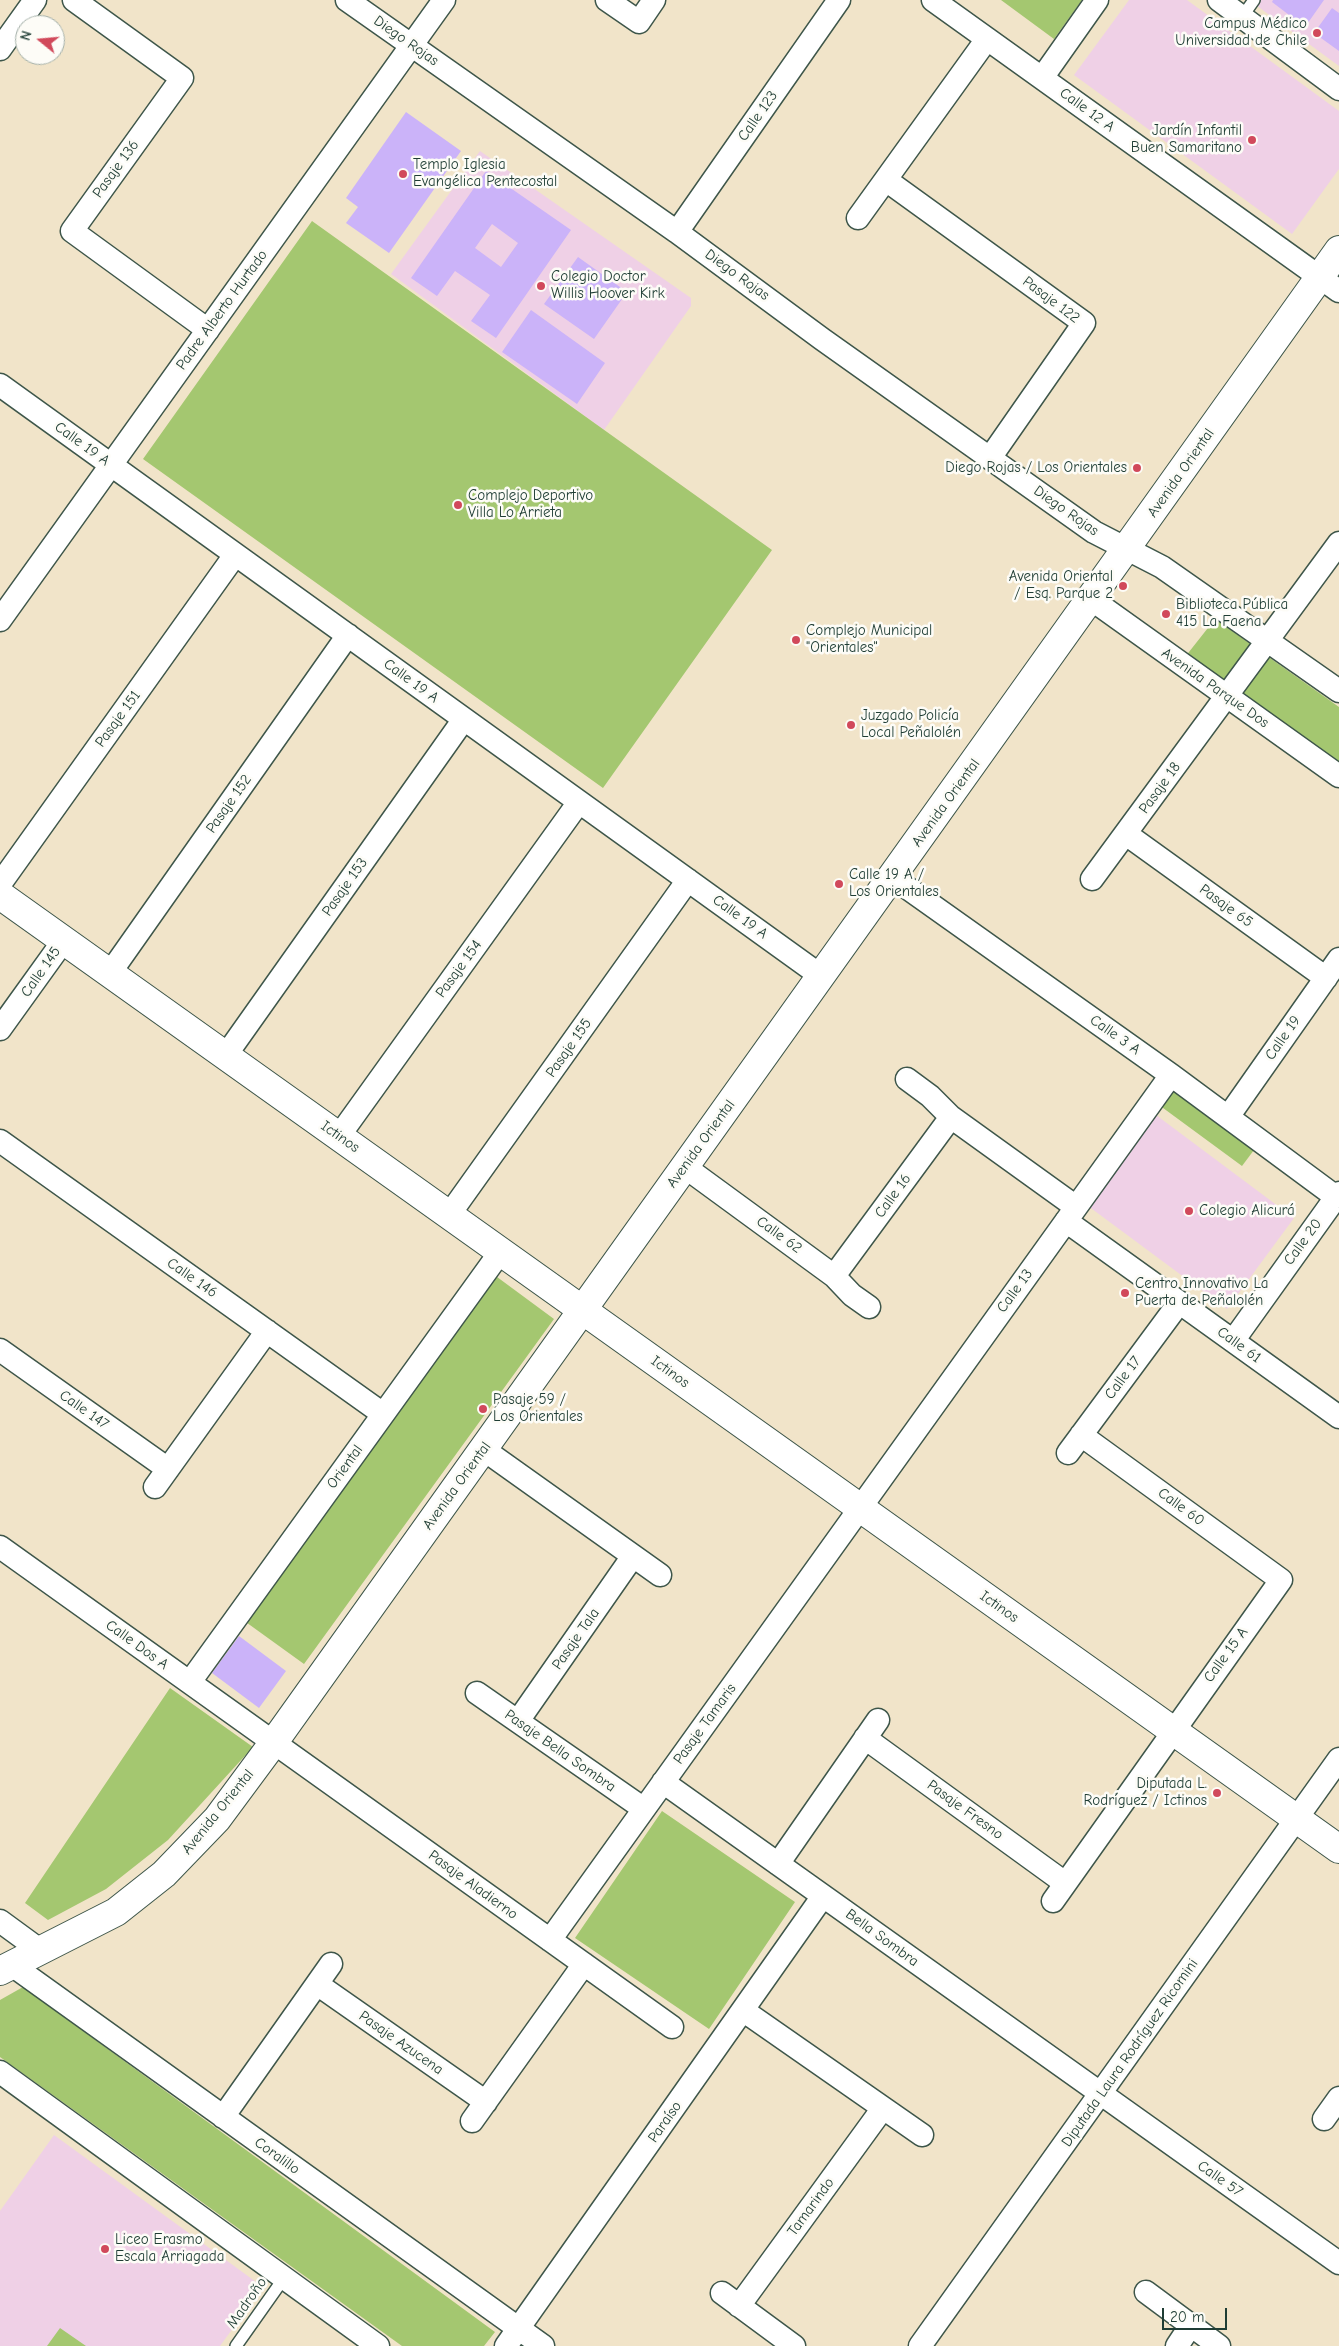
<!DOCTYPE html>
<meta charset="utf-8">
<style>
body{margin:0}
#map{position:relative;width:1339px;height:2346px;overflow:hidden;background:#f1e4c9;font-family:"Comic Neue",sans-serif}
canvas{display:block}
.north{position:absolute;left:15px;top:15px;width:50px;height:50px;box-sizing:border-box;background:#fdfcf7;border:1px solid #a4b0a9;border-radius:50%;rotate:287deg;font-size:14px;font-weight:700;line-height:20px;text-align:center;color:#1f3d34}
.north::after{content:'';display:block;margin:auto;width:18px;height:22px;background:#d1495b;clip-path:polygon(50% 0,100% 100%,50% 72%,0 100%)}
.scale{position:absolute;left:1162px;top:2308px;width:65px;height:22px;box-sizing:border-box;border:2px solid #1f3d34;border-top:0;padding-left:6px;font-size:15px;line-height:18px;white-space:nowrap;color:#1f3d34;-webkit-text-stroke:4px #fdfcf7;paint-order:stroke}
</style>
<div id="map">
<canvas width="1339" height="2346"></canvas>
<div class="north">N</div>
<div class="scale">20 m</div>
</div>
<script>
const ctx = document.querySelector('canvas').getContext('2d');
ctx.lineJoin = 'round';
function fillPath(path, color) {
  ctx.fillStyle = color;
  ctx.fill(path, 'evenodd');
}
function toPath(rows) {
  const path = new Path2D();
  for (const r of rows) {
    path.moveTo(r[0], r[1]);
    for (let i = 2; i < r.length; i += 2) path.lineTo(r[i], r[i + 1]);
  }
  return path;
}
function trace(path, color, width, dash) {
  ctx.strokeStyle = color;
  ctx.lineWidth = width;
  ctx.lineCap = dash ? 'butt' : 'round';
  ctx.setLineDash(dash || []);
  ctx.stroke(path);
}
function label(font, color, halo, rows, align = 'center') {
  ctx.font = font + ' "Comic Neue",sans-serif';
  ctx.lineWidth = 5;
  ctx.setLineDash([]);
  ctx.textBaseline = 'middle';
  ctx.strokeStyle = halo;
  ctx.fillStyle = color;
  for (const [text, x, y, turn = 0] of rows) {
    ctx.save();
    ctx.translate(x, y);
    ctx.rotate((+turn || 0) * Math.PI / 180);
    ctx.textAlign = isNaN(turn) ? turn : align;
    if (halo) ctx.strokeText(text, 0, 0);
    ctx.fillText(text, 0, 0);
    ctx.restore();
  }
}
fillPath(toPath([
 [1129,0,1187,0,1339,111,1339,169,1292,234,1074,75],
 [1249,0,1339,0,1339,66],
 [480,151,691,298,691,306,604,430,391,274],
 [1152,1112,1294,1218,1227,1309,1084,1203],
 [54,2135,263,2287,220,2346,0,2346,0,2211]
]), '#efd0e6');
fillPath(toPath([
 [1001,0,1082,0,1054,39],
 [312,221,772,550,603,788,143,459],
 [1215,619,1339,707,1339,767,1185,657],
 [1174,1085,1257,1146,1242,1166,1159,1105],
 [493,1274,554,1319,304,1664,243,1620],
 [170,1688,253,1747,168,1840,106,1889,48,1920,25,1903],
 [662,1811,795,1902,709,2029,575,1938],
 [23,1987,495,2332,484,2346,402,2346,0,2057,0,2000],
 [60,2328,86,2346,47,2346]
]), '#a4c770');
fillPath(toPath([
 [1273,0,1324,0,1305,27,1272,2],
 [1332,8,1339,13,1339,51,1314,33],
 [406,112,461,151,389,253,346,223,358,207,346,198],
 [486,171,571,230,496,338,471,321,490,295,455,271,437,296,411,278],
 [492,224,518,243,501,267,475,248],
 [578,257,627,292,594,339,544,304],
 [531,310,605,363,577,404,502,352],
 [239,1636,286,1671,259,1708,212,1673]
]), '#cbb3f9');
const lane = toPath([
 [1242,17,1254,0],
 [236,2346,284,2278]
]);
const street = toPath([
 [74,0,182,78,72,231,208,330],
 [347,0,677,232,822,339,1094,532,1162,567,1339,691],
 [607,0,639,22,654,0],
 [933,0,1339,291],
 [1219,0,1339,89],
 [0,49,35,0],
 [1042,78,1097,0],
 [886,180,1084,323,990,458],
 [858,218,987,39],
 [677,232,839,0],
 [0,385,821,976],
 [1091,599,1339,776],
 [0,620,444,0],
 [1126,834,1326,978],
 [892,877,1171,1075,1336,1197],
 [1092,879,1339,543],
 [0,884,235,555],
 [110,973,348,635],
 [0,1029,64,940],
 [226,1055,464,719],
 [907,1079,930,1096,951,1117,1076,1207],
 [1228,1117,1339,959],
 [339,1136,579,802],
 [0,1141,383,1414],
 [685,1167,834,1276,852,1295,869,1307],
 [449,1215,688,880],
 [1066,1221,1339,1417],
 [834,1276,951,1117],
 [1233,1341,1339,1193],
 [0,1350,168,1469],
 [483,1449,660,1575],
 [1068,1453,1179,1303],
 [155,1487,267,1331],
 [0,1547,672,2027],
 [190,1682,501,1251],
 [477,1693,644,1809],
 [518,1721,633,1556],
 [865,1738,1065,1883],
 [663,1782,1339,2263],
 [778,1864,878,1720],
 [1053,1901,1281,1580,1081,1435],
 [0,1921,41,1951],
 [550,1940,1171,1075],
 [12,1965,543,2346],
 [317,1984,486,2102],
 [744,2011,922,2135],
 [0,2072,378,2346],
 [223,2117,331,1964],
 [1324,2119,1339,2098],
 [472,2121,584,1964],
 [1146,2292,1219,2346],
 [722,2293,794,2346],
 [739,2306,883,2108],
 [506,2346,823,1896],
 [920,2346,1339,1759],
 [1177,2346,1191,2325]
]);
const secondary = toPath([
 [0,895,1339,1849],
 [0,1971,116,1912,164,1874,217,1819,274,1742,1339,250]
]);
trace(lane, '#3e564a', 14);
trace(street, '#3e564a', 25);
trace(secondary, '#3e564a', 30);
trace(lane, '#fff', 11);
trace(street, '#fff', 22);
trace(secondary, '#fff', 28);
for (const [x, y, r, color] of [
 [1317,33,5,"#d1495b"],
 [1252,140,5,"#d1495b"],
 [403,174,5,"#d1495b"],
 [541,286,5,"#d1495b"],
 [1137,468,5,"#d1495b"],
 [458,505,5,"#d1495b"],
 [1123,586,5,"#d1495b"],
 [1166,614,5,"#d1495b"],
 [796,640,5,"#d1495b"],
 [851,725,5,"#d1495b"],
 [839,884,5,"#d1495b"],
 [1189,1211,5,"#d1495b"],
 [1125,1293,5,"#d1495b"],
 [483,1409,5,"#d1495b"],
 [1217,1793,5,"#d1495b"],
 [105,2249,5,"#d1495b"]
]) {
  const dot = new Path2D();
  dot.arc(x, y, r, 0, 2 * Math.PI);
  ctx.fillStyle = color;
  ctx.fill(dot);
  trace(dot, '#fdfcf7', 2);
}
label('15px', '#1f3d34', '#fdfcf7', [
 ["Campus Médico",1307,24,"right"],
 ["Universidad de Chile",1307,41,"right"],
 ["Jardín Infantil",1242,131,"right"],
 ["Buen Samaritano",1242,148,"right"],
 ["Templo Iglesia",413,165],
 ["Evangélica Pentecostal",413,182],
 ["Colegio Doctor",551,277],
 ["Willis Hoover Kirk",551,294],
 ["Diego Rojas / Los Orientales",1127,468,"right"],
 ["Complejo Deportivo",468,496],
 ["Villa Lo Arrieta",468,513],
 ["Avenida Oriental",1113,577,"right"],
 ["/ Esq. Parque 2",1113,594,"right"],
 ["Biblioteca Pública",1176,605],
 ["415 La Faena",1176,622],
 ["Complejo Municipal",806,631],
 ["\"Orientales\"",806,648],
 ["Juzgado Policía",861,716],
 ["Local Peñalolén",861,733],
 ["Calle 19 A /",849,875],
 ["Los Orientales",849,892],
 ["Colegio Alicurá",1199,1211],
 ["Centro Innovativo La",1135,1284],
 ["Puerta de Peñalolén",1135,1301],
 ["Pasaje 59 /",493,1400],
 ["Los Orientales",493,1417],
 ["Diputada L.",1207,1784,"right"],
 ["Rodríguez / Ictinos",1207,1801,"right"],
 ["Liceo Erasmo",115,2240],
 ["Escala Arriagada",115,2257]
], 'left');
label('15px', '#1f3d34', '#fdfcf7', [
 ["Diego Rojas",406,41,35],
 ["Calle 12 A",1087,110,36],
 ["Calle 123",758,116,-55],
 ["Pasaje 136",116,169,-54],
 ["Diego Rojas",737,275,36],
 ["Pasaje 122",1051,300,37],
 ["Padre Alberto Hurtado",222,310,-54],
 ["Calle 19 A",82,444,36],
 ["Avenida Oriental",1181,473,-55],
 ["Diego Rojas",1066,511,35],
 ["Calle 19 A",411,681,36],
 ["Avenida Parque Dos",1215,688,35],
 ["Pasaje 151",118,719,-54],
 ["Pasaje 18",1160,788,-54],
 ["Avenida Oriental",946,803,-54],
 ["Pasaje 152",229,804,-55],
 ["Pasaje 153",345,887,-55],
 ["Pasaje 65",1226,906,36],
 ["Calle 19 A",740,917,36],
 ["Pasaje 154",459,969,-54],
 ["Calle 145",41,972,-55],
 ["Calle 3 A",1115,1035,35],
 ["Calle 19",1283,1038,-55],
 ["Pasaje 155",569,1048,-55],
 ["Ictinos",340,1137,35],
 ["Avenida Oriental",701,1144,-54],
 ["Calle 16",893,1196,-54],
 ["Calle 62",779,1235,36],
 ["Calle 20",1303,1242,-54],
 ["Calle 146",192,1278,35],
 ["Calle 13",1015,1291,-54],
 ["Calle 61",1239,1345,36],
 ["Ictinos",670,1372,36],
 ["Calle 17",1123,1378,-53],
 ["Calle 147",84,1410,35],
 ["Oriental",345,1467,-54],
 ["Avenida Oriental",457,1486,-54],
 ["Calle 60",1181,1507,36],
 ["Ictinos",999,1607,35],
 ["Pasaje Tala",576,1639,-55],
 ["Calle Dos A",137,1645,36],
 ["Calle 15 A",1226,1655,-54],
 ["Pasaje Tamaris",705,1724,-54],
 ["Pasaje Bella Sombra",560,1751,35],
 ["Pasaje Fresno",965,1810,36],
 ["Avenida Oriental",218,1812,-51],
 ["Pasaje Aladierno",473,1885,36],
 ["Bella Sombra",882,1938,36],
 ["Pasaje Azucena",401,2043,35],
 ["Diputada Laura Rodríguez Ricomini",1130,2053,-55],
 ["Paraíso",665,2122,-55],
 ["Coralillo",277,2156,36],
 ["Calle 57",1220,2179,35],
 ["Tamarindo",811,2207,-54],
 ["Madroño",247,2303,-55]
]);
</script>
